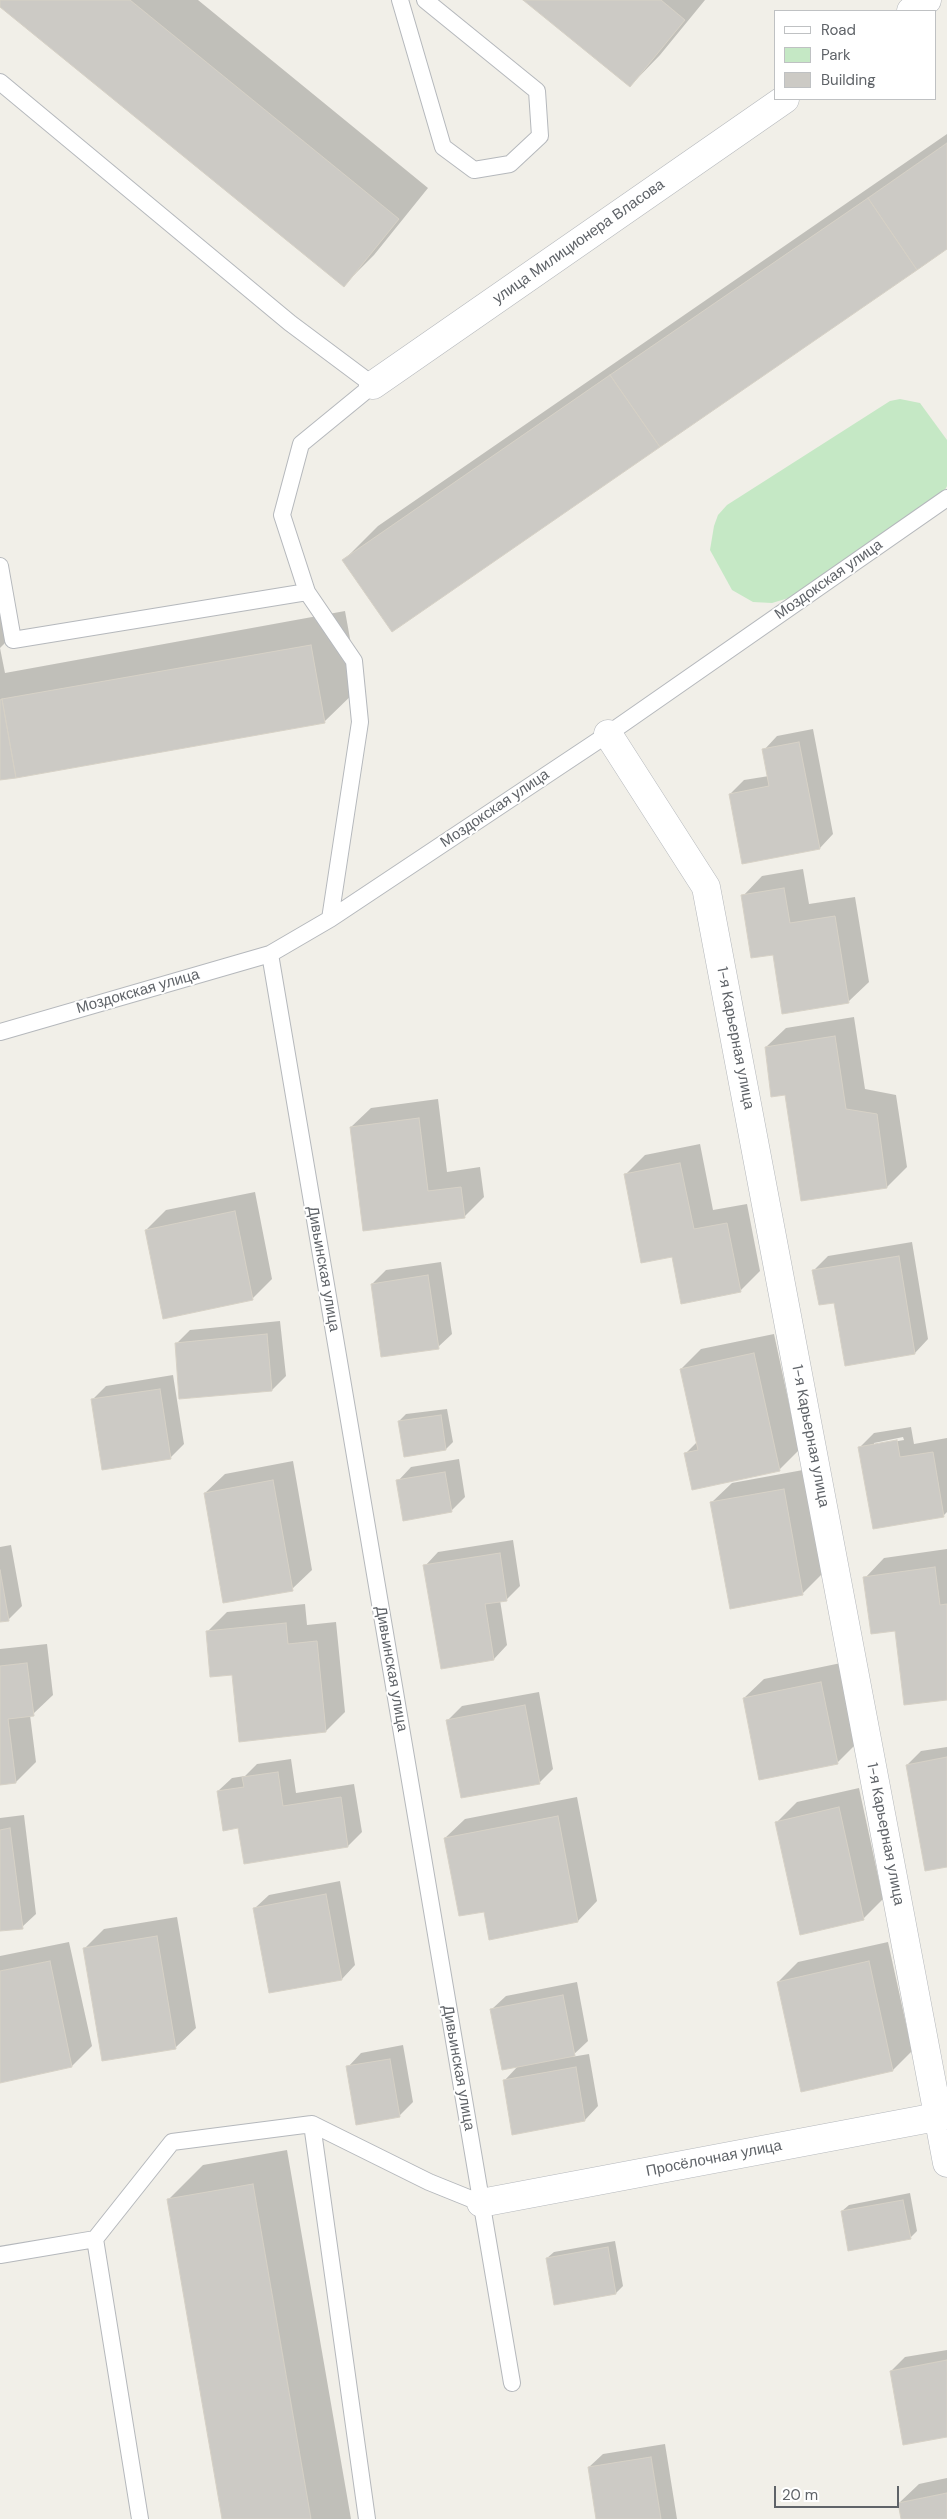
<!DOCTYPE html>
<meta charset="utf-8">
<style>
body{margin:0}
#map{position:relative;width:947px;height:2519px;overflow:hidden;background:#f1efe8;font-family:"DM Sans",sans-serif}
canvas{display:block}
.legend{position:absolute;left:774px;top:10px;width:162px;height:90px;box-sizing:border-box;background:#fff;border:1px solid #bfc1c3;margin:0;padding:6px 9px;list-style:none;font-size:15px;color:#5f6368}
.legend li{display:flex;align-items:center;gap:10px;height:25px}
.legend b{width:25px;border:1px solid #bfc1c3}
.scale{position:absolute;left:774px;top:2486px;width:125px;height:22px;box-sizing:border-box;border:2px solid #5f6368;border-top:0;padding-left:6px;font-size:15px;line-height:18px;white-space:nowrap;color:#5f6368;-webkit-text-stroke:4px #fff;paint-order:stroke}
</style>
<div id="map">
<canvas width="947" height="2519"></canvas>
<ul class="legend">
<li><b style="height:6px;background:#fff"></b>Road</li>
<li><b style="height:14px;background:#c5e8c5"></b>Park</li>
<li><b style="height:14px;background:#cccac5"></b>Building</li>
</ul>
<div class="scale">20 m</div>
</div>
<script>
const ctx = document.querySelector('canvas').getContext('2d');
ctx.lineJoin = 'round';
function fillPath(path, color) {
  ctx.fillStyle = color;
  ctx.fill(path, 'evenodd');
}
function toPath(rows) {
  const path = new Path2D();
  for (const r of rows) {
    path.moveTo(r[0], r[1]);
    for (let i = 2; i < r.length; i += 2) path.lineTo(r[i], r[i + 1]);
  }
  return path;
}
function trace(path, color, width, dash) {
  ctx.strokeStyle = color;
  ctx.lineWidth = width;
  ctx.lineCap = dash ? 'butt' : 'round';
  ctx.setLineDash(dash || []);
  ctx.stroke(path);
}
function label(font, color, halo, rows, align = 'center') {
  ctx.font = font + ' "DM Sans",sans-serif';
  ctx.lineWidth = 4;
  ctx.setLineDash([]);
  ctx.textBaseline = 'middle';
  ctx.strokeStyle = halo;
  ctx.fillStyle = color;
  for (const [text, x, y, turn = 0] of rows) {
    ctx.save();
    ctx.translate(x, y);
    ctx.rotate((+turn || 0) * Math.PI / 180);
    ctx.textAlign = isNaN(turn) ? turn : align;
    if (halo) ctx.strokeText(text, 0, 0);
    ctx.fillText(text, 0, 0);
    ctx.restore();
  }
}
fillPath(toPath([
 [900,399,920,403,947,440,947,486,943,494,792,597,772,603,753,602,732,590,710,550,714,526,718,515,727,505,890,401]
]), '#c5e8c5');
fillPath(toPath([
 [0,0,198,0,428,188,374,255,344,285,0,5],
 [525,0,705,0,660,55,630,86],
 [947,134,947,247,344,560,378,526],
 [0,596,8,640,0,648],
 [345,611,359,688,324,722,0,779,0,648,5,673],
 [813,729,833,834,820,848,730,794,744,780,769,776,764,750,777,736],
 [803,869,809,904,855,897,869,982,849,1001,783,1012,774,953,743,896,762,876],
 [854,1017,865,1089,896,1095,907,1167,887,1187,786,1094,766,1047,786,1028],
 [438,1099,447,1172,480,1167,484,1197,464,1217,364,1229,351,1127,371,1108],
 [700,1144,713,1210,747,1204,760,1271,740,1291,673,1256,625,1175,645,1155],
 [255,1192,272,1279,252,1299,146,1230,166,1210],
 [912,1242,928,1339,915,1353,835,1301,814,1270,828,1256],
 [441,1262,452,1334,438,1347,372,1284,386,1270],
 [280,1321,286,1376,272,1390,176,1344,190,1330],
 [774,1334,799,1450,779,1470,686,1453,697,1442,681,1369,701,1349],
 [173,1375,184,1444,170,1458,92,1400,106,1386],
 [447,1409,453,1442,446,1449,399,1421,406,1414],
 [911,1427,914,1444,947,1438,947,1512,944,1515,860,1447,874,1433],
 [903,1437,904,1440,874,1445,874,1443],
 [459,1459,465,1497,451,1511,398,1481,411,1467],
 [293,1461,312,1570,292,1589,205,1493,225,1474],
 [803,1470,822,1574,802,1594,712,1502,732,1483],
 [513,1540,520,1586,507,1599,500,1600,507,1645,494,1659,425,1566,438,1552],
 [11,1545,22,1606,8,1620,0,1621,0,1547],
 [947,1549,947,1698,896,1630,865,1578,884,1558],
 [305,1604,307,1625,336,1622,345,1712,326,1731,234,1674,207,1632,227,1612],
 [47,1644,53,1695,33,1714,30,1715,36,1762,16,1782,0,1784,0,1649],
 [841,1663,857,1743,837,1763,744,1698,764,1679],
 [539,1692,553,1769,540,1782,448,1720,462,1706],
 [947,1747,947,1866,907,1765,921,1751],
 [291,1759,296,1793,354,1784,362,1832,348,1846,239,1827,218,1791,232,1778,245,1776,257,1764],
 [859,1788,883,1899,863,1919,777,1822,797,1802],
 [577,1797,597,1901,578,1921,485,1910,445,1838,465,1819],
 [24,1815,36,1914,22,1927,0,1930,0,1818],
 [340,1881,355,1965,342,1979,255,1908,269,1895],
 [177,1917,196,2028,176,2047,103,2060,84,1949,104,1929],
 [69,1942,92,2046,72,2066,0,2081,0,1956],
 [888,1942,912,2051,893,2070,778,1982,798,1962],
 [577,1982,588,2041,571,2057,589,2054,598,2106,585,2120,504,2081,519,2065,492,2009,506,1996],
 [403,2045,413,2102,399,2116,348,2067,361,2053],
 [287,2150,351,2519,224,2519,168,2200,203,2165],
 [910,2193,917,2231,910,2238,842,2211,849,2205],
 [615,2241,623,2286,616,2293,547,2258,554,2252],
 [947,2350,947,2435,891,2371,905,2357],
 [665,2444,677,2519,597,2519,589,2467,603,2454],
 [947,2478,947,2519,902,2519,899,2503,919,2484]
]), '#0003');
const building = toPath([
 [0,0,130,0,399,219,344,287,0,7,0,0],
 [523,0,661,0,685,20,630,87,523,0],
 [947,143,947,249,917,270,868,198,947,143],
 [868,198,917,270,660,447,610,375,868,198],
 [610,375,660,447,392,632,342,560,610,375],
 [311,645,325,723,16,778,2,699,311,645],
 [2,699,16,778,0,780,0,700,2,699],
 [799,742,820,849,742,864,729,794,769,786,762,749,799,742],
 [784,888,790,923,835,916,849,1003,782,1014,773,955,751,958,741,895,784,888],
 [835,1036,846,1109,877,1114,887,1188,801,1201,785,1095,771,1097,765,1047,835,1036],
 [419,1118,428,1191,461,1187,465,1218,363,1231,350,1127,419,1118],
 [680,1163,694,1229,727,1223,741,1292,681,1304,672,1257,641,1263,624,1174,680,1163],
 [235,1211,253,1300,163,1319,145,1230,235,1211],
 [899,1256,915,1354,845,1366,834,1303,819,1305,812,1270,899,1256],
 [428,1275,439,1349,381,1357,371,1284,428,1275],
 [267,1334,272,1391,179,1399,175,1343,267,1334],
 [754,1353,780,1471,692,1490,684,1453,698,1450,680,1369,754,1353],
 [160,1389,171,1459,102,1470,91,1399,160,1389],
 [441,1415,446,1450,404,1457,398,1421,441,1415],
 [897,1440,900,1457,933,1452,944,1517,873,1529,858,1447,897,1440],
 [445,1472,452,1512,403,1521,396,1480,445,1472],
 [273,1480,293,1591,223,1603,204,1493,273,1480],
 [784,1489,803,1595,730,1609,710,1502,784,1489],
 [500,1553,507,1601,485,1604,494,1660,441,1669,423,1565,500,1553],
 [935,1567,940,1605,947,1604,947,1700,904,1705,895,1631,871,1634,863,1577,935,1567],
 [0,1570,9,1621,0,1622,0,1570],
 [286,1623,288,1644,317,1641,326,1732,239,1742,232,1675,210,1677,206,1631,286,1623],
 [27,1663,34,1716,8,1719,16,1783,0,1785,0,1666,27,1663],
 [821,1682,838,1764,759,1780,743,1698,821,1682],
 [525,1705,540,1784,461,1798,446,1720,525,1705],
 [947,1757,947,1867,925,1871,906,1765,947,1757],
 [278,1772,283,1806,341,1797,348,1847,244,1864,238,1828,223,1831,217,1791,244,1787,242,1777,278,1772],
 [839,1807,864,1920,800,1935,775,1822,839,1807],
 [558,1816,578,1922,489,1940,484,1912,459,1916,444,1838,558,1816],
 [10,1828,23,1929,0,1931,0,1830,10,1828],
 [326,1894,342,1980,269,1993,253,1908,326,1894],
 [157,1936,176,2049,102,2061,83,1948,157,1936],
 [50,1961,72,2067,0,2083,0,1971,50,1961],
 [869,1961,893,2071,801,2092,777,1982,869,1961],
 [563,1995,575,2056,502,2070,490,2009,563,1995],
 [390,2059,400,2117,356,2125,346,2066,390,2059],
 [576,2067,585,2121,512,2135,503,2080,576,2067],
 [253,2184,311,2519,222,2519,167,2199,253,2184],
 [903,2200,911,2239,848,2251,841,2211,903,2200],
 [608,2247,616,2294,554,2305,546,2258,608,2247],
 [947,2360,947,2437,903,2445,890,2371,947,2360],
 [651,2457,661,2519,596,2519,588,2467,651,2457],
 [947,2493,947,2519,901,2519,898,2503,947,2493]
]);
fillPath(building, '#cccac5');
trace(building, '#d6d1c6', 1);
const lane = toPath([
 [400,0,443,147,474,170,510,164,540,136,537,91,425,0],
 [0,82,290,323,373,385,301,444,282,515,307,592,13,640,0,566],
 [307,592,354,661,360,722,330,919],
 [270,954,512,2383],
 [0,1032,270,954,330,919,608,734,947,498],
 [312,2124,367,2519],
 [95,2239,172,2142,312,2124,429,2182,481,2203],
 [0,2255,95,2239,140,2519]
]);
const street = toPath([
 [911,11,927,0],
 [373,385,785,99],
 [608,734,706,887,947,2163],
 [481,2203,947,2115]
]);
trace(lane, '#b5b8bc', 18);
trace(street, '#b5b8bc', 29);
trace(lane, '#fff', 16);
trace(street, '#fff', 28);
label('15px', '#5f6368', '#fff', [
 ["улица Милиционера Власова",579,242,-35],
 ["Моздокская улица",829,580,-35],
 ["Моздокская улица",495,809,-34],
 ["Моздокская улица",138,992,-16],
 ["1-я Карьерная улица",735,1038,79],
 ["Дивьинская улица",323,1269,80],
 ["1-я Карьерная улица",810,1436,79],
 ["Дивьинская улица",391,1669,80],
 ["1-я Карьерная улица",885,1834,79],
 ["Дивьинская улица",458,2068,80],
 ["Просёлочная улица",714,2159,-11]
]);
</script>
